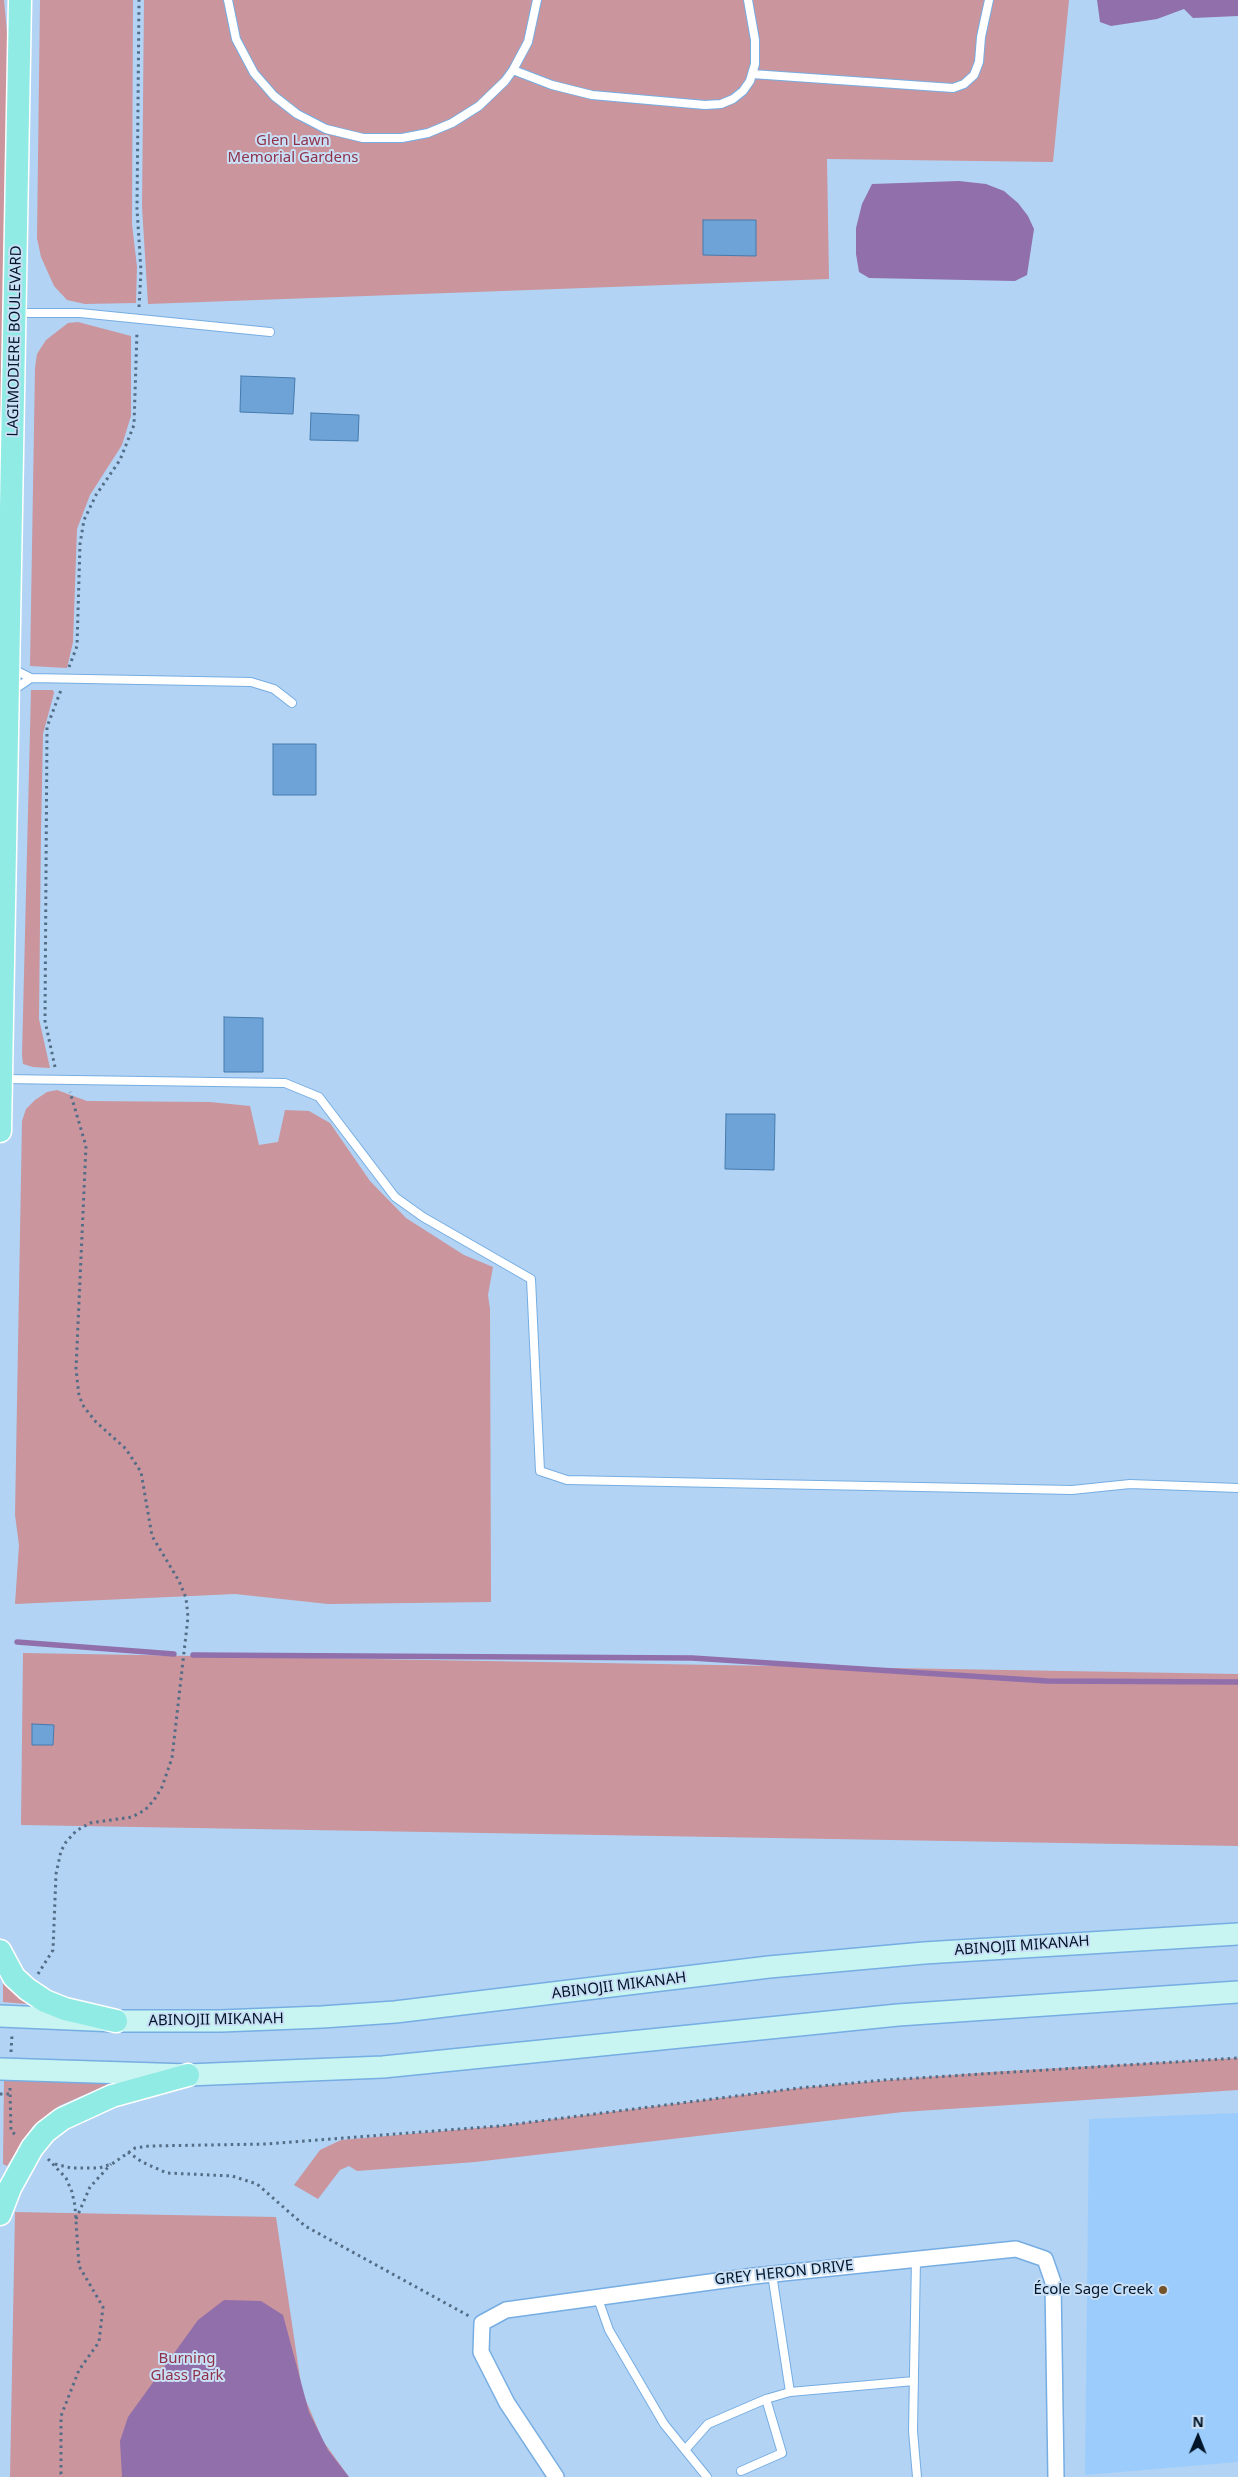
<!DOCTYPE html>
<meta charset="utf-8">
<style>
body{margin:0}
#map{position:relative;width:1238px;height:2477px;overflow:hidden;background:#b2d3f4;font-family:"Noto Sans",sans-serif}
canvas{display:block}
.north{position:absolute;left:1173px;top:2412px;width:50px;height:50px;-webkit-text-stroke:4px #c9dff5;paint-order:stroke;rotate:1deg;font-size:14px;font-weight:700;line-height:20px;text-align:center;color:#011528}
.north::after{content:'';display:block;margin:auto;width:18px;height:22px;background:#011528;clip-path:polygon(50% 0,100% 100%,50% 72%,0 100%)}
</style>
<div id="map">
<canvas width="1238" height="2477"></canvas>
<div class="north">N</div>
</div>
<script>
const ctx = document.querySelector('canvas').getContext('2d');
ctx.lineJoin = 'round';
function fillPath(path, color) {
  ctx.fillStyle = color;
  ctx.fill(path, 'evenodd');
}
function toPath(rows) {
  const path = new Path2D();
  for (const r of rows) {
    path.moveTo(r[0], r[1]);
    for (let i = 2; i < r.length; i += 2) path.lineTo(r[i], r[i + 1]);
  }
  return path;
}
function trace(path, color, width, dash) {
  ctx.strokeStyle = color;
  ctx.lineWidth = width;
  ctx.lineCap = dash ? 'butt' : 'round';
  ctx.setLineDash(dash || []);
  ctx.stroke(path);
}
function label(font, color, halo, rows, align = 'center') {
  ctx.font = font + ' "Noto Sans",sans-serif';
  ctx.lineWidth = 4;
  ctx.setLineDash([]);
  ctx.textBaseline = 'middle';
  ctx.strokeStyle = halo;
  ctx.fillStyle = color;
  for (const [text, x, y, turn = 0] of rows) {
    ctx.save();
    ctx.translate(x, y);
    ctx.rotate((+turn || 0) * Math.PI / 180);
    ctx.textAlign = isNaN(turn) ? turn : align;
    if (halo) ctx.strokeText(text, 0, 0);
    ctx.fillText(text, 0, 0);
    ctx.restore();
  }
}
fillPath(toPath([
 [1238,2113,1238,2462,1085,2475,1089,2119]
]), '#9bccfc');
fillPath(toPath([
 [0,0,4,0,8,44,0,545],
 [40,0,133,0,132,224,137,267,136,303,85,304,67,300,54,286,41,257,37,238],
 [144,0,1069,0,1053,162,827,159,829,279,148,304,142,207],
 [78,322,131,336,131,416,122,445,90,495,77,529,73,642,67,668,30,666,35,368,37,354,46,340,68,323],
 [31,690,53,690,54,693,43,734,41,832,39,1019,50,1068,33,1067,23,1064,22,1055],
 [57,1090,87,1101,210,1102,250,1106,259,1145,278,1142,285,1110,309,1111,330,1123,370,1181,406,1218,464,1255,493,1267,488,1295,490,1309,491,1602,328,1604,235,1594,15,1604,19,1545,15,1515,22,1121,26,1109,35,1100,47,1092],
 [23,1653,1238,1674,1238,1846,21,1825],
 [3,1970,38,2005,3,2002],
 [1238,2058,1238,2090,903,2112,475,2162,357,2171,349,2166,340,2170,318,2199,294,2185,320,2150,341,2140,500,2126,799,2088,877,2081,991,2072],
 [4,2079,108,2079,107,2085,59,2106,33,2126,7,2166,3,2164],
 [15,2212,276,2217,302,2391,323,2441,349,2477,10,2477]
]), '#ca959d');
fillPath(toPath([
 [1097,0,1238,0,1238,16,1193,18,1184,9,1157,19,1111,26,1100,22],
 [959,181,986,184,1004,191,1018,203,1028,216,1034,229,1027,275,1015,281,869,278,859,272,856,254,856,228,862,204,872,184],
 [224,2300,261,2301,283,2315,309,2412,328,2450,349,2477,122,2477,120,2441,128,2417,198,2320]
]), '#906fab');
trace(toPath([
 [17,1642,174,1654],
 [193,1655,692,1658,1047,1681,1238,1682]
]), '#906fab', 5.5);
const building = toPath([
 [703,220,756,220,756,256,703,255,703,220],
 [241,376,295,378,293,414,240,412,241,376],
 [311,413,359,415,358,441,310,440,311,413],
 [273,744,316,744,316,795,273,795,273,744],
 [224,1017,263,1018,263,1072,224,1072,224,1017],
 [726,1114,775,1114,774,1170,725,1169,726,1114],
 [32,1724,54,1725,53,1745,32,1745,32,1724]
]);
fillPath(building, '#6ea3d8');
trace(building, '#457aac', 1);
const lane = toPath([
 [228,0,236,39,254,73,274,96,297,114,326,129,363,138,402,138,428,133,452,123,479,106,505,81,513,70,528,42,537,0],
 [513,70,552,85,592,95,705,105,721,104,733,99,743,91,750,81,755,64,755,40,748,0],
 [752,74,953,88,964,84,974,75,979,62,981,37,989,0],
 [17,313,80,313,270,332],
 [11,668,31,678,251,682,274,689,292,703],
 [12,691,31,678],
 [3,1079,285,1083,319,1097,395,1197,423,1217,531,1279,540,1471,567,1480,1072,1490,1130,1484,1238,1488],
 [916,2259,913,2431,917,2477],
 [772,2274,790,2392],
 [597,2296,609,2330,664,2424,707,2477],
 [766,2399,790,2392,914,2381],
 [685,2450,708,2424,766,2399,782,2453,741,2471]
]);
const street = toPath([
 [556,2477,507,2403,481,2352,482,2323,506,2310,754,2276,1016,2249,1045,2259,1053,2282,1056,2477]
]);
const secondary = toPath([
 [0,2016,116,2021,221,2021,322,2017,395,2012,769,1967,924,1953,1238,1934],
 [0,2069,188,2075,383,2067,898,2015,1238,1992]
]);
const primary = toPath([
 [0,1131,20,0],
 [0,1951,14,1977,27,1989,45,2001,65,2009,116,2021],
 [0,2214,10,2188,32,2148,45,2132,62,2119,112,2096,188,2075]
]);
trace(lane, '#76ade2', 10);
trace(street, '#76ade2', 18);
trace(secondary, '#76ade2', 24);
trace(primary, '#fff', 25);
trace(toPath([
 [139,307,141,271,137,209,139,0],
 [69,667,77,646,80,544,84,520,96,495,120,460,134,425,137,331],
 [55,1067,45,1021,47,727,61,690],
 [38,1974,53,1950,56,1874,61,1851,66,1842,76,1831,90,1823,132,1817,145,1810,154,1800,162,1787,172,1758,188,1617,186,1598,179,1581,152,1536,141,1472,126,1449,96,1422,84,1407,79,1396,76,1369,86,1146,70,1092],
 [11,2052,12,2035],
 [10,2088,11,2131,17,2136],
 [0,2094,10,2094],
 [128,2152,142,2162,167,2173,232,2176,257,2184,305,2226,469,2316],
 [48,2159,66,2178,72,2192,75,2206,79,2266,103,2307,99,2342,79,2370,61,2416,61,2474,63,2477],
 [55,2164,71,2168,99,2168,112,2164,135,2148,149,2146,267,2144,500,2126,799,2088,885,2080,1238,2058],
 [76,2219,90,2187,111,2164]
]), '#536d87', 3, [2.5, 4]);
trace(lane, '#fff', 8);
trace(street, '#fff', 15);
trace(secondary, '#c8f5f2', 21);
trace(primary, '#91ebe5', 22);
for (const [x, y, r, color] of [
 [1163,2290,5,"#75532b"]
]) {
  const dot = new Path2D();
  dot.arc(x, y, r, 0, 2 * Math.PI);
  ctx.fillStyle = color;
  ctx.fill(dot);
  trace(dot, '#c9dff5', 2);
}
label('15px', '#8f3249', '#c9dff5', [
 ["Glen Lawn",293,141],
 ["Memorial Gardens",293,158],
 ["Burning",187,2359],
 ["Glass Park",187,2376]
]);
label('15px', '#011528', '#c9dff5', [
 ["LAGIMODIERE BOULEVARD",15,341,-89],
 ["ABINOJII MIKANAH",1022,1946,-4],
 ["ABINOJII MIKANAH",619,1986,-7],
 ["ABINOJII MIKANAH",216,2020,-1],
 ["GREY HERON DRIVE",784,2273,-6]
]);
label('15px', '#011528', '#c9dff5', [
 ["École Sage Creek",1153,2290]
], 'right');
</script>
